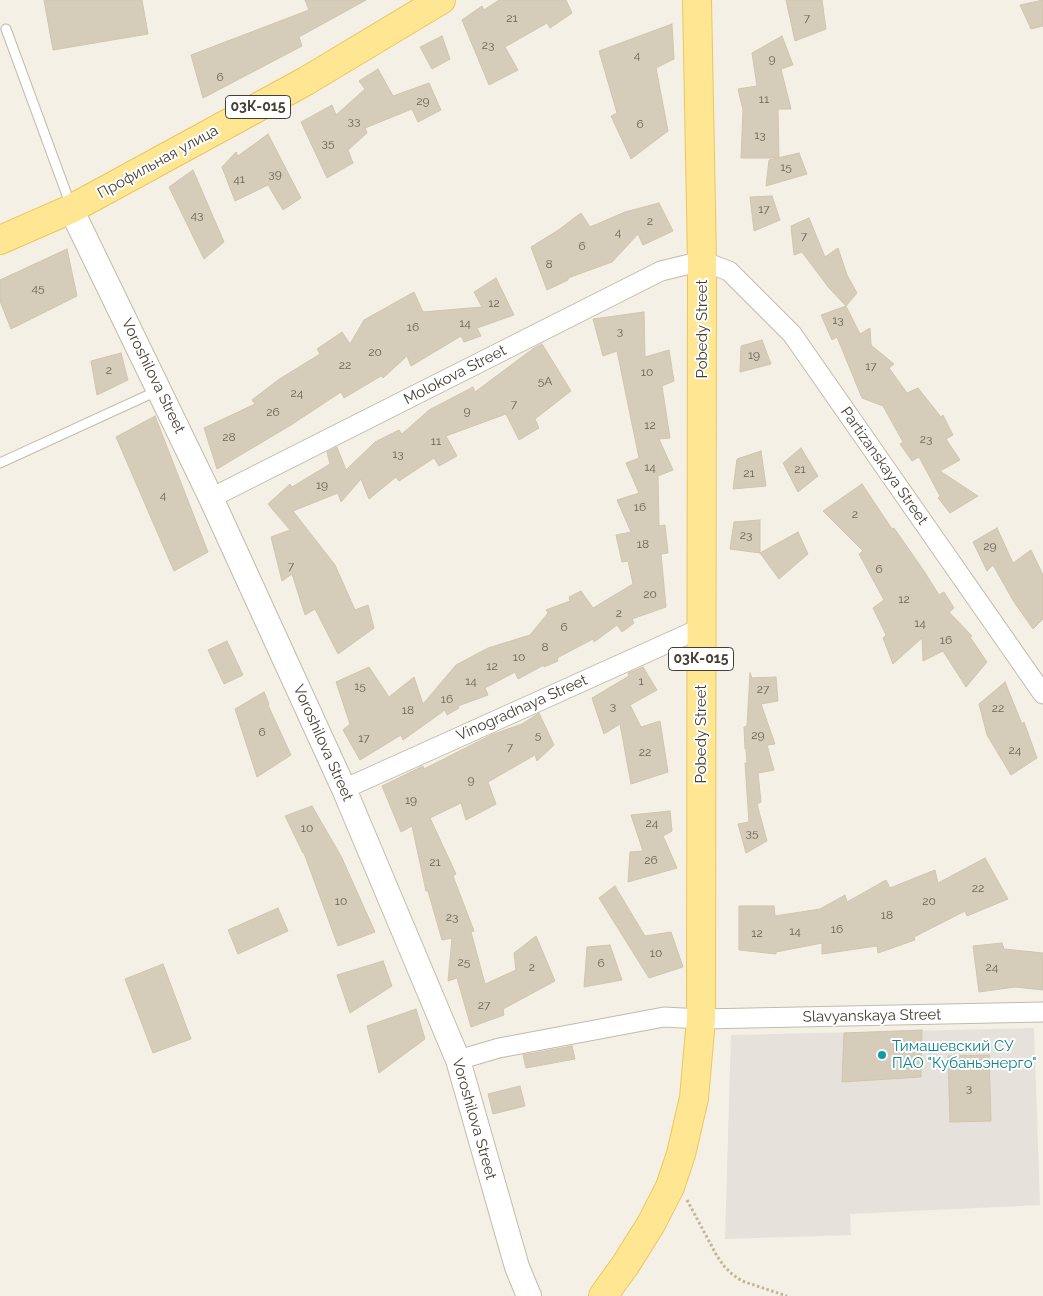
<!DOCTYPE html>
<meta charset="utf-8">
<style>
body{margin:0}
canvas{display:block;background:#f4f0e5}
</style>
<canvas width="1043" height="1296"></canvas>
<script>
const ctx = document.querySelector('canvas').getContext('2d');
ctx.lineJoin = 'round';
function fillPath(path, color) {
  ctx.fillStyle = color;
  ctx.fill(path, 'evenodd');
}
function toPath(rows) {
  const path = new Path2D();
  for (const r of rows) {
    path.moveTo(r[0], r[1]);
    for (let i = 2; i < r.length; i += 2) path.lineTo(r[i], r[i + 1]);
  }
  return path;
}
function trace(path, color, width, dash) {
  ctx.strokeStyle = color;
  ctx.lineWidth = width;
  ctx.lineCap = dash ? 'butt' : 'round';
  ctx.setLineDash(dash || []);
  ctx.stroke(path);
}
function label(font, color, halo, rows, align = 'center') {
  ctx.font = font + ' Raleway,sans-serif';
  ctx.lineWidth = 4;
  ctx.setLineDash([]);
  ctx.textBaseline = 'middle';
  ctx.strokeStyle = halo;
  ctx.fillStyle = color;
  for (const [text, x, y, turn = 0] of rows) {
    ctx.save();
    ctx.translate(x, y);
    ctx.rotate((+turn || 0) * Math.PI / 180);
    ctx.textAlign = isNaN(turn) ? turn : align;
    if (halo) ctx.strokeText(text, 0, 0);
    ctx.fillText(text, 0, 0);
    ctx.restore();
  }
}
fillPath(toPath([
 [1034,1028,1040,1205,850,1214,851,1235,725,1239,731,1035]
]), '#e6e1da');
const building = toPath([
 [44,0,142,0,148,34,53,50,44,0],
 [305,0,366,0,299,37,302,46,203,98,191,55,309,10,305,0],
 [499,0,566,0,572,13,550,28,547,23,505,47,518,70,489,85,462,20,482,6,484,10,499,0],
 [786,0,822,0,826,29,795,41,786,0],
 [1043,0,1043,26,1031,29,1020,5,1043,0],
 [672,24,674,59,656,68,668,131,631,159,611,116,617,113,599,51,672,24],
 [442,36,450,59,432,69,420,47,442,36],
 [782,36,793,65,781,69,791,109,778,109,779,158,741,158,743,110,738,89,757,86,752,53,782,36],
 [378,69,393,96,429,83,441,110,418,122,412,109,365,128,367,133,348,150,353,163,327,178,301,122,332,105,336,115,365,89,359,81,378,69],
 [268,134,301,198,283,210,268,185,235,201,222,167,236,152,238,156,268,134],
 [799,153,807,174,766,186,769,160,799,153],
 [193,170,224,242,204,259,169,187,193,170],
 [772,196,780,220,754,231,750,197,772,196],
 [659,203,673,231,643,245,638,234,612,262,568,278,568,280,547,290,531,247,557,231,581,213,590,227,625,212,659,203],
 [809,218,825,257,838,248,847,275,857,293,846,306,829,288,802,252,794,255,791,226,809,218],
 [67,249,77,296,11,329,0,301,0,280,67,249],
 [496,278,514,315,477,328,481,336,464,342,461,336,411,366,407,356,383,378,381,376,344,398,341,392,291,425,217,469,204,428,255,404,252,400,278,380,320,354,317,349,342,332,350,344,364,320,414,292,423,312,482,307,474,292,496,278],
 [846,306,860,334,870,328,871,345,894,364,889,368,907,393,918,388,941,417,943,415,953,435,946,439,960,460,940,471,978,496,950,513,938,498,940,496,919,457,912,461,900,444,903,442,883,406,862,398,837,337,832,340,821,315,846,306],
 [644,312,645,357,669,350,674,381,662,386,670,438,659,439,673,470,658,476,659,526,665,525,668,553,661,554,666,607,632,619,634,623,622,632,617,625,594,642,593,639,557,658,558,661,544,667,544,665,518,679,515,672,485,688,488,695,458,706,459,708,447,715,445,710,403,740,401,735,360,760,343,730,350,724,336,682,369,667,389,697,414,677,423,704,456,665,488,648,530,635,548,613,546,610,570,601,569,597,581,591,593,608,633,584,628,561,622,562,616,535,631,532,617,500,639,493,626,463,639,458,617,351,603,356,593,319,644,312],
 [762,340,771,364,740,372,741,346,762,340],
 [542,344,571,391,535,419,539,428,519,440,506,414,446,436,457,456,439,466,434,458,399,481,396,477,369,499,361,479,341,502,338,493,293,511,335,565,355,610,368,605,374,628,338,654,315,609,305,615,292,574,282,581,271,537,290,530,268,504,290,484,292,487,330,464,327,452,337,447,346,470,375,442,399,430,402,434,429,410,473,387,475,392,534,348,542,344],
 [121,353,128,380,97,395,91,361,121,353],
 [155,416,208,552,174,571,116,437,155,416],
 [801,448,818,476,798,492,783,463,801,448],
 [761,451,766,486,733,489,737,459,761,451],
 [862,484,892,529,894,528,924,571,939,595,944,592,954,608,949,612,972,636,970,637,987,662,966,687,943,651,923,661,922,638,893,664,883,638,886,635,873,608,884,600,859,554,863,551,823,511,862,484],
 [760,520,760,553,730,549,734,522,760,520],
 [997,528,1013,563,1031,550,1043,575,1043,619,1033,629,1014,602,993,565,987,571,973,542,997,528],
 [798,532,808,554,779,579,760,553,798,532],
 [227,641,243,675,224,684,208,650,227,641],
 [643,667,657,690,630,705,641,727,660,721,668,772,631,784,620,724,604,734,592,698,629,676,628,673,643,667],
 [750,673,752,678,776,677,778,701,761,704,775,744,767,745,774,770,758,773,761,802,757,804,767,841,746,853,738,824,749,822,745,763,747,763,746,749,745,749,744,727,747,726,750,673],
 [1005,682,1022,724,1024,722,1037,758,1011,775,987,735,979,704,1005,682],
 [264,692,269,704,268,705,291,755,257,777,235,709,264,692],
 [539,713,554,745,537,761,535,755,488,782,496,804,466,820,461,803,430,818,456,874,453,876,474,931,471,932,485,984,516,970,514,953,536,936,555,981,503,1009,504,1015,471,1027,457,978,448,981,452,938,442,940,428,891,426,891,412,826,401,832,382,786,423,766,424,769,491,735,522,724,539,713],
 [312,806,341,856,375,932,338,946,304,853,303,853,285,816,312,806],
 [670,811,672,831,663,836,677,868,628,882,630,852,643,851,631,815,670,811],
 [985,858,1008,899,967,916,965,911,914,937,915,940,878,953,877,946,822,954,822,943,776,952,776,954,739,950,739,906,774,906,775,916,820,909,845,895,847,902,886,880,890,888,935,870,938,883,985,858],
 [615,886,645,936,671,932,683,967,649,978,599,898,615,886],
 [278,908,288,931,238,954,228,930,278,908],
 [1002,943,1004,949,1043,953,1043,990,1015,987,979,992,973,946,1002,943],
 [610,945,622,980,584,987,587,947,610,945],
 [383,961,392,986,350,1013,337,975,383,961],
 [163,964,191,1039,153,1053,125,979,163,964],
 [416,1009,425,1039,379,1073,367,1026,416,1009],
 [922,1030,921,1077,842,1082,844,1033,922,1030],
 [572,1046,575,1059,526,1068,523,1055,572,1046],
 [989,1055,991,1121,950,1122,948,1056,989,1055],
 [520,1086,525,1106,493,1114,488,1094,520,1086]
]);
fillPath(building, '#d6ccba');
trace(building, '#d1c5ad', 1);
const service = toPath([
 [6,29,71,206],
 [0,463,157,391]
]);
const minor = toPath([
 [211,498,661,271,702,261,729,271,792,334,1043,694],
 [344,789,701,628],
 [458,1060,499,1048,664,1017,701,1019,1043,1012]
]);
const tertiary = toPath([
 [71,209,211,498,344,789,458,1060,517,1267,529,1296]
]);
const primary = toPath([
 [0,240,71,209,306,81,441,0],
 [603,1296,626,1264,651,1224,670,1187,681,1154,694,1098,701,1019,702,261,697,0]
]);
trace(service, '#c2bbaa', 11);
trace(minor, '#c2bbaa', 21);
trace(tertiary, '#c2bbaa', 26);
trace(primary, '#eac75d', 30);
trace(toPath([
 [687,1200,717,1256,724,1266,732,1274,742,1281,787,1296]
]), '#c2b598', 3, [2.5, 2.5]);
trace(service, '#fff', 9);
trace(minor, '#fff', 19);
trace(tertiary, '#fff', 24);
trace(primary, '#ffe693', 28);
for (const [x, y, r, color] of [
 [882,1055,5,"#0f9aa8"]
]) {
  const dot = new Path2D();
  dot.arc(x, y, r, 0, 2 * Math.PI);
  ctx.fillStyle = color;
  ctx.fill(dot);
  trace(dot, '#fff', 2);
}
label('12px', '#6a6356', null, [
 ["21",512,18],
 ["7",807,18],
 ["23",488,45],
 ["4",637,55],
 ["9",772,59],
 ["6",220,77],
 ["11",764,99],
 ["29",423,101],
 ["33",354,121],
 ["6",640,124],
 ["13",760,135],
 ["35",328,143],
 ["15",786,167],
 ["39",275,174],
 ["41",239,179],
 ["17",764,209],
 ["43",197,215],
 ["2",650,221],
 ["4",618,232],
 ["7",804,236],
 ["6",582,246],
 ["8",549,264],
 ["45",38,288],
 ["12",494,303],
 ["13",838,320],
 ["14",465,323],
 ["16",413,327],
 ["3",620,331],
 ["20",375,352],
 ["19",754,355],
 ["22",345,365],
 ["17",871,366],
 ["2",109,370],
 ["10",647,372],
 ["5А",545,381],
 ["24",297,393],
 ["7",514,404],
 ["9",467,411],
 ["26",273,412],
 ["12",650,425],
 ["28",229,437],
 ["23",926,439],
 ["11",436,441],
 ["13",398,454],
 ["14",650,467],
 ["21",800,469],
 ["21",749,473],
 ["19",322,485],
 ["4",163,495],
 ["16",640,507],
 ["2",855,514],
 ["23",746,535],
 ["18",643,544],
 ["29",990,546],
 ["7",291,566],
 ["6",879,569],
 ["20",650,594],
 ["12",904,599],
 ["2",619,613],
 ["14",920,623],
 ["6",564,627],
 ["16",946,640],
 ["8",545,647],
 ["10",519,657],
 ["12",492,666],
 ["14",471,681],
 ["1",641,681],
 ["15",360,686],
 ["27",763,689],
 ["16",447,699],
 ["3",613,706],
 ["22",998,708],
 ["18",408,710],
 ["6",262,732],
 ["5",538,735],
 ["29",758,735],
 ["17",364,738],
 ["7",510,747],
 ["24",1015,750],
 ["22",645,752],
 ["9",471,780],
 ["19",411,800],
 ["24",652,823],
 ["10",307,828],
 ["35",752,833],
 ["26",651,860],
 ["21",435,862],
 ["22",978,888],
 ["10",341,901],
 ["20",929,901],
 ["18",887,915],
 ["23",452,917],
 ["16",837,929],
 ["14",795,931],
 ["12",757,933],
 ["10",656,953],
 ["25",464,962],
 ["6",601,963],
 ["2",532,967],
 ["24",992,967],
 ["27",484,1005],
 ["3",969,1088]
]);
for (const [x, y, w] of [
 [258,107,65],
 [701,659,65]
]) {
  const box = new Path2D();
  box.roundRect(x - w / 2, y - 11.5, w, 23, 4);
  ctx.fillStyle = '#fff';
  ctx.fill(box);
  trace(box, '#464034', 1);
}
label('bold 14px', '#464034', null, [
 ["03К-015",258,107],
 ["03К-015",701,659]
]);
label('15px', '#464034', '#fff', [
 ["Профильная улица",158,162,-29],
 ["Pobedy Street",702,329,-90],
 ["Molokova Street",455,375,-27],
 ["Voroshilova Street",153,376,64],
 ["Partizanskaya Street",884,466,55],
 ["Vinogradnaya Street",522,708,-24],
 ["Pobedy Street",701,734,-90],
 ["Voroshilova Street",323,743,66],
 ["Slavyanskaya Street",872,1016,-1],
 ["Voroshilova Street",474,1119,74]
]);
label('15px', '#0d838f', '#fff', [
 ["Тимашевский СУ",892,1046],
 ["ПАО \"Кубаньэнерго\"",892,1063]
], 'left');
</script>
